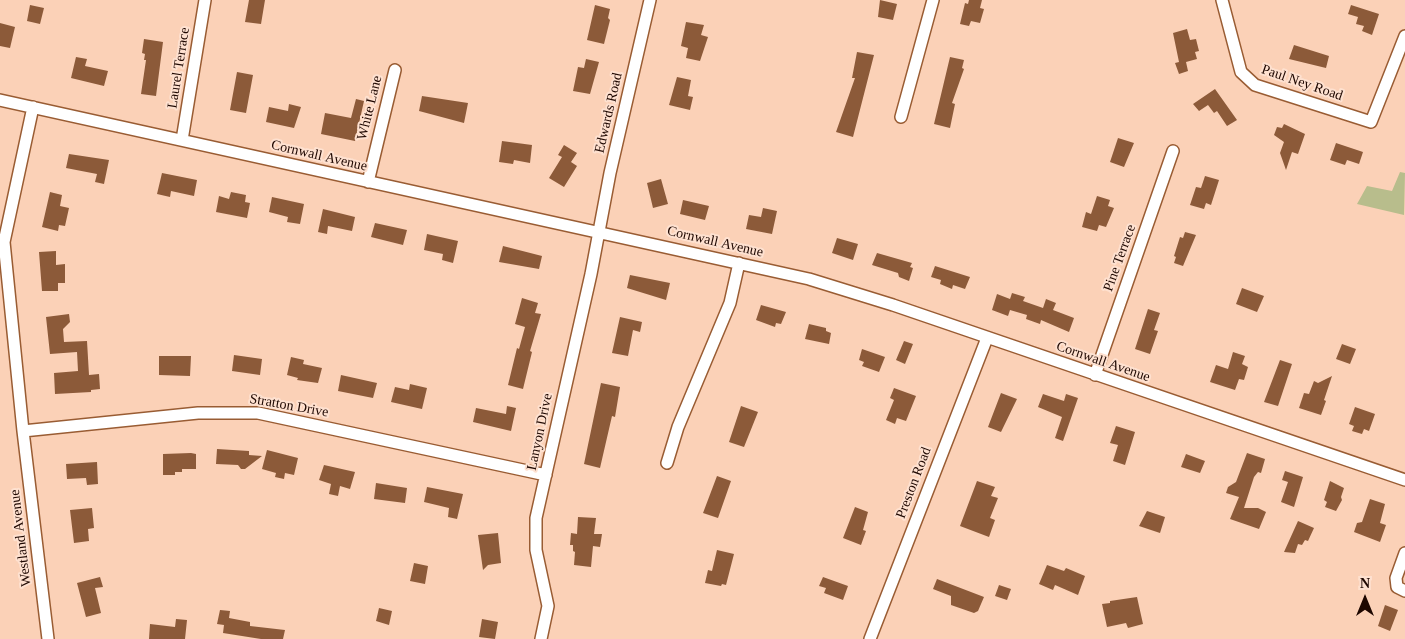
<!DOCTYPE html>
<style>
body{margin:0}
#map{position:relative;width:1405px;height:639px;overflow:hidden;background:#fbd1b7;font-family:Georgia,serif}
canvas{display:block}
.north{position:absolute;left:1340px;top:574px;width:50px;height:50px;-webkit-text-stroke:4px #fee1d0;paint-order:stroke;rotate:0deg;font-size:14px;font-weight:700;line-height:20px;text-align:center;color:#1e0700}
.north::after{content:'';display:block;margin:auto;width:18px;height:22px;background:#1e0700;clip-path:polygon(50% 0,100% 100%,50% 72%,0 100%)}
</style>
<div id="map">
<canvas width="1405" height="639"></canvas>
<div class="north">N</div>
</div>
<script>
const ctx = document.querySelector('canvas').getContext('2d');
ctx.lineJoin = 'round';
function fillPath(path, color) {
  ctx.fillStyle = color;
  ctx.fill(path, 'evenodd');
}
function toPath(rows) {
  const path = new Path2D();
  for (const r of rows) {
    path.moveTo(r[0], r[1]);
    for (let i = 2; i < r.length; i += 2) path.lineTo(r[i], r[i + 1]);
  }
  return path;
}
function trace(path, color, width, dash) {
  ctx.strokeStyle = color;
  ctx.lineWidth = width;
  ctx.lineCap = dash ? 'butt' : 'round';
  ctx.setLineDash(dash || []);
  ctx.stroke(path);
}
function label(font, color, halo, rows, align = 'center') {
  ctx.font = font + ' Georgia,serif';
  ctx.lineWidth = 4;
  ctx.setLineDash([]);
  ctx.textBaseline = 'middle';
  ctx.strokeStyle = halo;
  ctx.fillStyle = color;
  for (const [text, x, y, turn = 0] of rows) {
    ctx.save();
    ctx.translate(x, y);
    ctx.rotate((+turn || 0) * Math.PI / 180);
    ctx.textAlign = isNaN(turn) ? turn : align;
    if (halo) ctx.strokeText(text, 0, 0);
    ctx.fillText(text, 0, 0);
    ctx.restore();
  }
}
fillPath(toPath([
 [1400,172,1405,173,1404,215,1357,204,1367,186,1392,191]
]), '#b8bd8c');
fillPath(toPath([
 [249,0,265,0,261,24,245,22],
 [880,0,897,4,893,20,878,17],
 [969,0,982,0,980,8,984,9,980,23,971,21,969,26,960,24,965,3,968,4],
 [30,5,44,8,40,24,27,21],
 [595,5,610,9,608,18,610,20,604,44,587,40],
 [1351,5,1379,14,1372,35,1362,31,1364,26,1356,24,1358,17,1348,14],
 [686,22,704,25,701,35,708,37,700,61,686,58,688,48,681,46],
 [0,23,15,27,10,48,0,46],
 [1187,29,1190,40,1196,39,1199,51,1195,52,1197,59,1186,62,1188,71,1179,74,1175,63,1179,62,1173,33],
 [144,39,163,42,156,96,141,94,146,60,144,60,145,54,142,53],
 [1294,45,1329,56,1326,68,1289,59],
 [857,52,874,55,853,137,836,132,855,78,852,78],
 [76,57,87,59,85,66,108,71,104,86,71,78],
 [950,57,964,60,962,68,964,69,952,103,955,104,950,128,934,124],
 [586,59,599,62,590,94,573,91,578,67,584,68],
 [237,72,253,75,246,113,230,110],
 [677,77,691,80,688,96,693,97,690,110,669,105],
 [1215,89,1237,120,1227,126,1217,111,1214,113,1208,105,1199,111,1193,104],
 [422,96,468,103,464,123,419,111],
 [356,99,364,101,355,141,321,134,325,113,351,118],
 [289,104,301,107,294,128,266,122,269,107,288,111],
 [1284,124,1305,134,1298,154,1292,152,1286,170,1280,153,1284,142,1274,135,1277,127,1282,128],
 [1118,138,1134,143,1124,167,1110,162],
 [502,141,532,145,530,163,514,160,513,164,499,162],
 [1336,143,1363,152,1359,164,1347,160,1345,165,1330,160],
 [564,145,577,153,571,162,577,166,564,187,549,178,562,157,558,155],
 [69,154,109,160,104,184,95,182,97,174,66,168],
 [162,173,197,180,194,196,171,191,170,197,157,194],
 [1205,176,1219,180,1211,205,1206,203,1204,209,1190,205,1196,187,1201,188],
 [661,179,668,204,653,208,647,183],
 [50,192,62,195,60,206,69,208,65,226,59,225,58,231,42,227],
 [231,192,246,195,245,202,250,203,247,218,216,212,219,196,229,199],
 [1097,196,1110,200,1108,206,1114,208,1106,227,1099,225,1097,231,1082,227,1086,212,1091,214],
 [272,197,304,204,300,224,287,222,288,217,269,212],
 [683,200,709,206,705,220,680,214],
 [763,208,777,211,772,234,746,229,749,215,761,217],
 [323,209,355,217,352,231,328,226,327,234,318,232],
 [375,223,407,230,403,245,371,237],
 [1185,232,1196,235,1183,266,1174,263,1176,257,1174,256,1180,237,1183,238],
 [427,234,458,241,453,263,442,260,443,254,424,250],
 [837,238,858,244,853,260,832,253],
 [503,246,542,256,539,269,499,262],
 [56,251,56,265,65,264,65,283,58,283,58,291,42,291,39,252],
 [877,253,912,263,910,267,913,268,909,281,899,277,898,273,872,265],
 [935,266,970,277,965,289,953,285,952,289,940,284,941,280,931,277],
 [630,275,670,283,666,300,627,288],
 [1242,288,1264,296,1257,312,1236,304],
 [1012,293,1025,297,1023,301,1043,308,1046,299,1056,303,1053,310,1074,318,1069,332,1041,320,1040,324,1026,319,1027,315,1010,310,1008,316,992,310,997,294,1010,299],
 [522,298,538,303,535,313,541,314,530,351,532,352,523,389,508,385,517,348,519,349,525,327,515,324],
 [761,305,786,312,781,324,776,323,775,327,756,320],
 [1148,309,1160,313,1154,330,1158,331,1150,354,1135,349],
 [69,314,70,322,63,329,64,342,87,341,89,375,99,374,100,389,91,390,91,392,55,394,54,373,78,371,77,352,50,354,46,317],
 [620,317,642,322,640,332,633,330,628,356,612,353],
 [809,324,826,328,826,331,831,333,829,344,805,339],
 [904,341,913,344,905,364,896,360],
 [1342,344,1356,349,1350,364,1336,359],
 [862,349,885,357,879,372,862,366,864,362,859,360],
 [1233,352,1245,356,1242,364,1248,367,1244,380,1239,379,1235,390,1210,382,1216,365,1228,369],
 [234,355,262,359,260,375,232,371],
 [159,356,191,356,190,376,159,375],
 [291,357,304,360,303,364,322,368,318,383,297,380,298,378,287,375],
 [1280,360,1292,364,1278,406,1264,402],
 [341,375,377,383,373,398,338,391],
 [1332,376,1324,400,1326,401,1321,415,1299,408,1304,393,1309,394,1314,381,1318,383],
 [601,383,620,387,615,417,612,416,600,468,584,464],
 [410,384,427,388,422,409,391,402,395,387,409,390],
 [894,388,916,396,906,421,897,418,895,424,886,420,894,400,890,398],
 [1001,393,1017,399,1001,432,988,427],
 [1043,394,1064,401,1066,394,1078,398,1063,441,1055,438,1062,417,1038,407],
 [507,406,516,408,511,431,473,422,476,408,506,414],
 [741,406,758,412,744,447,729,442],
 [1355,407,1375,414,1369,431,1364,429,1362,434,1352,431,1354,426,1349,424],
 [1116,426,1135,432,1125,465,1113,461,1118,445,1110,443],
 [217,449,249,451,249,455,262,456,245,469,241,469,238,465,216,464],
 [267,450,298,458,294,475,285,473,284,479,275,477,276,473,262,469],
 [191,453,196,454,196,469,182,469,182,472,175,472,175,475,163,475,163,454],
 [1247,453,1265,459,1261,473,1258,472,1254,477,1244,508,1258,508,1266,512,1259,529,1230,519,1239,497,1226,493,1228,487,1236,482],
 [1186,454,1205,461,1200,473,1181,467],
 [97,462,98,484,87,485,86,478,67,479,66,464],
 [324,465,355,472,350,489,340,486,338,496,329,494,331,484,319,480],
 [1285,471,1303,477,1294,507,1281,502,1288,482,1282,480],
 [717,476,731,481,718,518,703,513],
 [977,481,995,487,991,496,998,498,990,518,995,520,989,537,960,526],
 [1330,481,1344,488,1341,497,1342,500,1336,511,1325,507,1327,502,1324,500],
 [376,483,407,488,405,503,374,499],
 [427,487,463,494,457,519,448,517,449,508,424,502],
 [1370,499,1385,504,1380,523,1386,525,1380,542,1354,532,1357,523,1362,522],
 [855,507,868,512,863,530,866,531,861,545,843,538],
 [92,508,94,528,88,529,89,541,74,543,70,510],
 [1147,511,1165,517,1160,533,1139,526],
 [578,517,596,518,594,534,602,534,600,547,593,546,591,567,574,565,575,552,573,551,573,545,570,545,571,533,577,534],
 [1298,521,1314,528,1308,541,1305,540,1302,545,1298,544,1295,553,1284,552],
 [498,533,501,563,488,565,483,570,478,535],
 [717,550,734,554,726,585,722,584,721,586,705,583,708,570,712,571],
 [414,563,428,566,425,584,410,581],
 [1047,565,1064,571,1066,568,1085,576,1078,595,1055,585,1053,590,1039,584],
 [100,577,103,587,95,588,101,613,86,617,77,583],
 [823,577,848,586,843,600,824,593,826,588,819,586],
 [937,579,984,597,978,611,974,613,951,605,951,596,933,589],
 [999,585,1011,589,1007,600,995,596],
 [1137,597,1143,624,1128,628,1126,623,1107,627,1102,604,1110,603,1110,601],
 [1385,605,1398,610,1390,631,1378,626],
 [379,608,392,611,389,625,376,621],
 [220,610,230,611,229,618,250,622,250,626,285,630,283,639,261,639,223,633,224,625,217,624],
 [176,619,187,620,185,639,149,639,150,624,175,627],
 [482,619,498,622,495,639,479,637]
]), '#8c5a39');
const minor = toPath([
 [1222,0,1241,72,1255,85,1371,122,1405,36],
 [0,100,809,279,893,305,1405,480],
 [33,107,4,242,23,431,48,639],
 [901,117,933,0],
 [182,140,205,0],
 [368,182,395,70],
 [1095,375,1173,151],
 [23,431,198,413,258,413,546,475],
 [667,463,678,427,730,303,739,263],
 [1405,553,1396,578,1397,587,1405,591],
 [541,639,548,606,536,550,536,518,591,274,610,173,650,0],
 [870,639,987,338]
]);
trace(minor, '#995c33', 14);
trace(minor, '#fff', 11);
label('14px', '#1e0700', '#fee1d0', [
 ["Laurel Terrace",179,68,-81],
 ["Paul Ney Road",1302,83,19],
 ["White Lane",370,108,-76],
 ["Edwards Road",609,113,-77],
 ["Cornwall Avenue",319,156,13],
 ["Cornwall Avenue",715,242,13],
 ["Pine Terrace",1120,258,-70],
 ["Cornwall Avenue",1103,362,19],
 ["Stratton Drive",289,406,10],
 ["Lanyon Drive",540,432,-78],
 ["Preston Road",914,483,-69],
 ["Westland Avenue",21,538,-97]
]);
</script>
